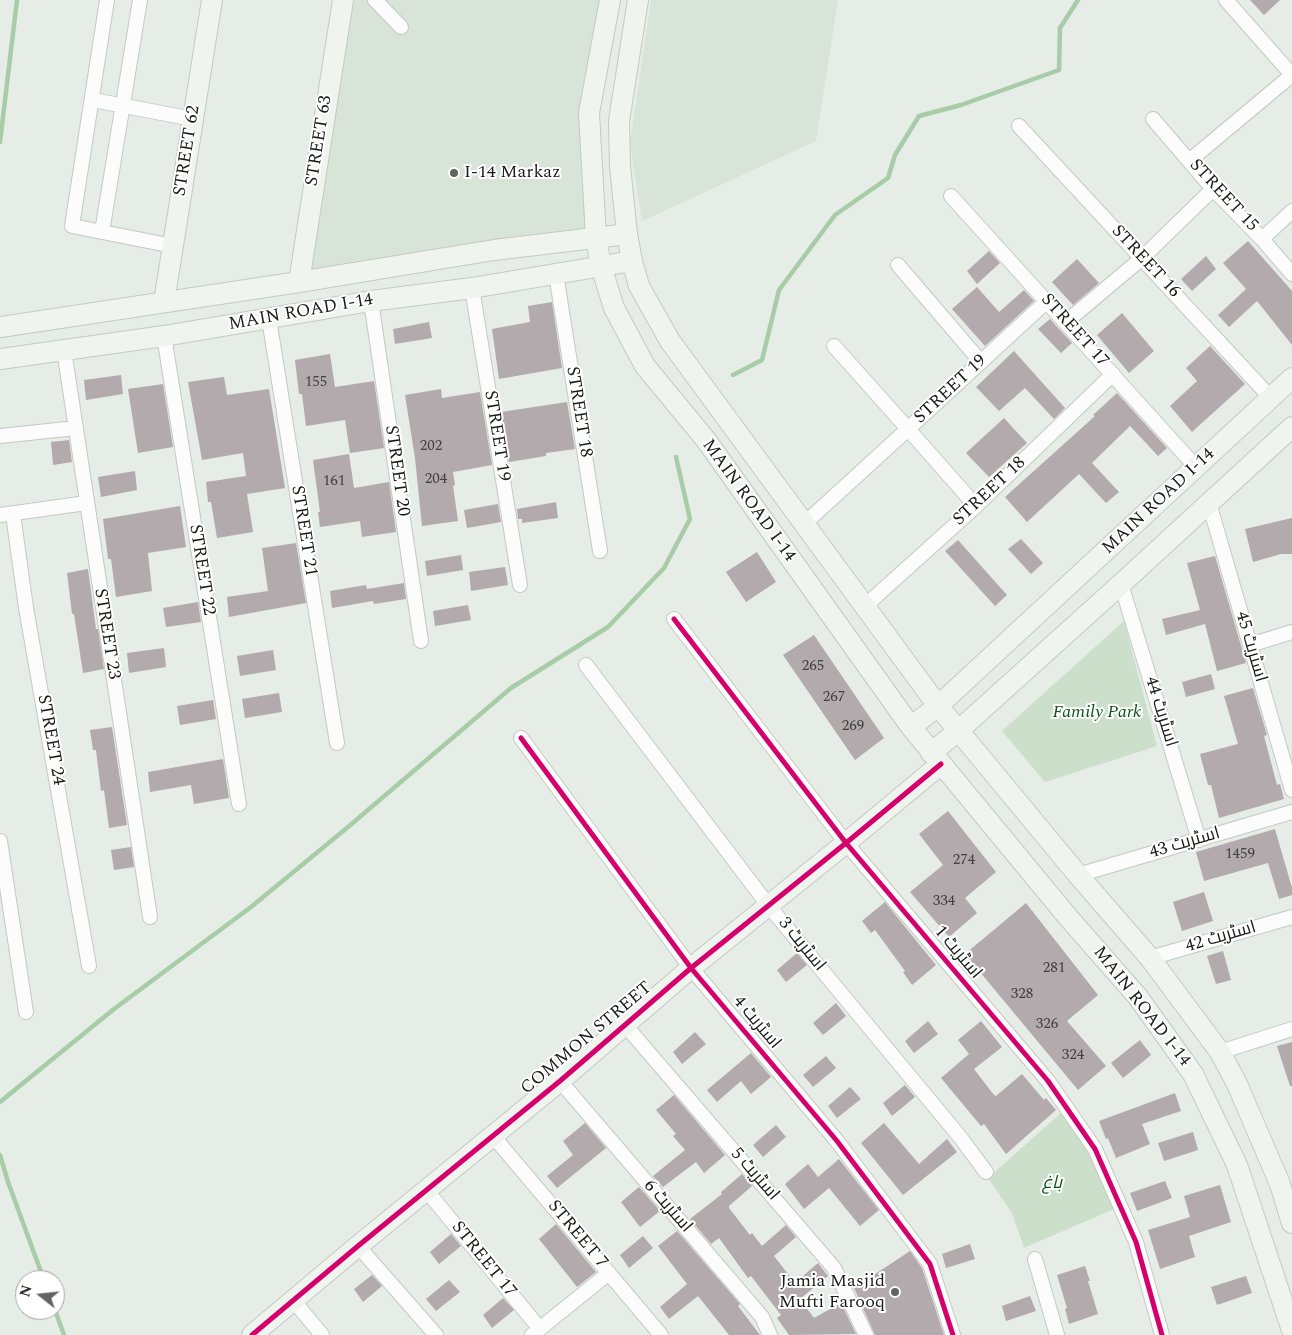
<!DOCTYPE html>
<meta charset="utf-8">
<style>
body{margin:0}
#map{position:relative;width:1292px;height:1335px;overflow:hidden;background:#e6ece6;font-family:Spectral,serif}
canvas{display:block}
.north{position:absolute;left:15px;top:1270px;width:50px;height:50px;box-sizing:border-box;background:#fff;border:1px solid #a3a5a3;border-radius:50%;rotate:286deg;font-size:14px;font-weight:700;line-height:20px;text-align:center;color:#191d19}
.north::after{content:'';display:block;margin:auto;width:18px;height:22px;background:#616561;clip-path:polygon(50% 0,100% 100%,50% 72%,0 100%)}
</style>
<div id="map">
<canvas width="1292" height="1335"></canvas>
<div class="north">N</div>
</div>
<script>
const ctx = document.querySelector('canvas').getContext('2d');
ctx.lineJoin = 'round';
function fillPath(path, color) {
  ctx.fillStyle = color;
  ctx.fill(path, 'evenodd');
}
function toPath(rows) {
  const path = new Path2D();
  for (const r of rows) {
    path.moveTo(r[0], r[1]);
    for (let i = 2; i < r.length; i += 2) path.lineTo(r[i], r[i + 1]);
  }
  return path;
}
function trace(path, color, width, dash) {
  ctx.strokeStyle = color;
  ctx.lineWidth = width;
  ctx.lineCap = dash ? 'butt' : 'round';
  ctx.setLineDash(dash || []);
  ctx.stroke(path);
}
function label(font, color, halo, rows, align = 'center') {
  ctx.font = font + ' Spectral,Cairo,serif';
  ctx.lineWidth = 4;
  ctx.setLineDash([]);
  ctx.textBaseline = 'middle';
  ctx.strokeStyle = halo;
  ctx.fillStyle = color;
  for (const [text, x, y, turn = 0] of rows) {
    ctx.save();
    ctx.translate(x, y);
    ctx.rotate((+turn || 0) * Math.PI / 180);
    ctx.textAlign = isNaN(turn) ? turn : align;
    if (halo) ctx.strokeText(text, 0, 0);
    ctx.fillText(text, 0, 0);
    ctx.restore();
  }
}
fillPath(toPath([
 [351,0,602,0,581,117,585,229,309,271],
 [651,0,838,0,816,141,642,221,630,144]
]), '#d7e4d7');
fillPath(toPath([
 [1124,621,1157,746,1045,782,1002,731],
 [1063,1111,1090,1152,1114,1209,1024,1248,1012,1213,988,1178]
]), '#cbdfcb');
trace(toPath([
 [0,142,17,0],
 [733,375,762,360,779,290,835,215,888,178,895,155,919,116,961,105,1059,70,1060,28,1078,0],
 [0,1102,114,1009,251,907,348,827,511,688,608,627,664,568,690,519,676,457],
 [0,1155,8,1182,44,1280],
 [55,1310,64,1335]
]), '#a8cca8', 4.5);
fillPath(toPath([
 [1250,0,1280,0,1264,15],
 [1248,241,1292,291,1292,345,1257,301,1229,327,1218,315,1246,289,1223,263],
 [989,251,1000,263,977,284,967,271],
 [1206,256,1216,269,1192,291,1181,279],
 [1077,259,1099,283,1073,305,1052,282],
 [977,287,999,312,1024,290,1034,301,985,346,952,309],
 [552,302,562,368,499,379,492,329,530,322,528,306],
 [1122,313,1154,351,1129,373,1097,335],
 [1050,319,1072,343,1061,353,1038,329],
 [429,322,432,338,395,344,393,329],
 [1210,346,1245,384,1192,432,1170,406,1197,381,1186,368],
 [1014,351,1065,408,1054,419,1025,388,999,411,976,387],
 [330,354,335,387,374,381,384,448,350,453,345,420,306,426,302,394,299,394,295,360],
 [121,375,123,394,86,400,84,380],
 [224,377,227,395,269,389,285,488,247,494,253,532,217,538,211,502,208,502,206,482,246,476,243,453,202,460,188,382],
 [163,384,173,447,138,453,128,389],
 [441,389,442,398,480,392,492,465,453,472,455,485,453,486,458,521,422,526,415,458,405,395],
 [1117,393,1167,448,1158,456,1130,426,1092,463,1119,492,1106,503,1079,474,1027,522,1005,497,1095,416,1093,415],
 [567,402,575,449,546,453,546,456,509,462,501,412],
 [1004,418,1027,443,989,477,966,453],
 [69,440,72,462,53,465,51,442],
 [349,454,354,488,389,482,396,532,362,537,360,521,320,527,318,512,320,512,313,460],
 [135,471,137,490,101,497,98,477],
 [556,502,558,518,522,523,522,519,518,519,517,509],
 [498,504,501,522,467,528,464,510],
 [180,506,186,547,148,553,152,591,116,597,111,559,108,559,103,519],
 [1292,518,1292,554,1281,554,1253,562,1245,529],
 [1021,539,1043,563,1031,574,1008,549],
 [958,540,1007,595,995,606,945,551],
 [296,543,306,603,229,617,227,597,268,591,262,548],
 [757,552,776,582,746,602,726,572],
 [461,555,463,570,427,576,425,561],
 [1215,556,1246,663,1217,671,1205,624,1166,635,1162,619,1200,610,1187,563],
 [505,567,508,585,471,591,469,572],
 [88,569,96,629,98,629,104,669,83,673,74,614,72,614,67,573],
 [404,583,406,599,374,604,373,601,332,608,330,591,366,585,367,589],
 [198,602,201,622,166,627,163,608],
 [468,605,471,620,435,626,433,611],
 [814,635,884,738,855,760,783,655],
 [164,648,166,667,129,673,127,653],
 [273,650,276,670,240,676,237,656],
 [1211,674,1215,689,1186,697,1182,682],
 [1253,688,1267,735,1264,736,1277,785,1280,784,1284,799,1219,818,1211,785,1208,785,1200,754,1238,744,1224,696],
 [279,693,282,712,245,718,242,699],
 [213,700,216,719,180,725,177,706],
 [112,727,127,825,109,828,104,790,101,791,96,750,93,750,90,730],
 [223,759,229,798,194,804,191,785,150,792,148,772],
 [948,811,996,872,965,898,977,913,949,937,910,892,943,865,919,834],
 [1275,829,1292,888,1292,895,1279,899,1268,863,1204,881,1196,852],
 [131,847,134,867,114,870,111,850],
 [1204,892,1213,921,1182,931,1173,902],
 [885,902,936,965,912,985,903,972,905,971,875,930,871,933,862,921],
 [1026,903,1098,995,1067,1021,1106,1066,1078,1090,965,954],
 [1223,951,1231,980,1216,984,1207,956],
 [797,953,807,965,786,982,777,970],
 [836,1003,846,1016,823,1035,813,1023],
 [928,1021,938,1034,914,1053,905,1041],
 [981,1021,1002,1047,974,1069,994,1095,996,1096,1022,1074,1044,1100,1046,1098,1056,1110,1006,1154,984,1124,981,1126,941,1078,969,1054,958,1040],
 [695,1032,706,1044,682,1064,673,1052],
 [1140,1040,1151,1055,1123,1078,1111,1063],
 [1292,1042,1292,1086,1290,1086,1277,1046],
 [751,1053,771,1077,751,1094,741,1081,717,1102,707,1090],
 [826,1056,836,1068,813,1087,803,1075],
 [905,1085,915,1097,892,1116,883,1103],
 [850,1087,861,1099,837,1118,828,1106],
 [1175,1093,1181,1111,1142,1124,1150,1144,1116,1158,1108,1138,1106,1139,1099,1121],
 [674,1095,725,1155,704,1173,696,1162,663,1187,653,1176,685,1150,673,1136,676,1134,656,1110],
 [585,1123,606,1148,557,1188,547,1176,573,1155,563,1141],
 [884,1123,919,1164,947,1139,957,1152,903,1195,861,1143],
 [776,1125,786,1137,763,1157,753,1145],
 [1193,1132,1198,1150,1164,1161,1158,1143],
 [839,1159,879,1210,860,1226,829,1188,804,1209,785,1184,808,1164,818,1177],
 [742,1174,752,1186,729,1206,729,1208,750,1235,752,1233,762,1246,786,1225,796,1237,774,1256,795,1283,818,1263,828,1276,800,1299,814,1318,841,1303,856,1334,789,1335,777,1318,781,1315,751,1276,748,1278,719,1238,711,1244,690,1219,722,1194,721,1192],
 [1165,1181,1172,1198,1137,1211,1130,1193],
 [1220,1185,1231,1222,1189,1236,1195,1257,1160,1269,1148,1230,1190,1217,1184,1196],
 [639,1187,660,1211,640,1227,621,1202],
 [556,1224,596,1272,577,1287,539,1239],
 [677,1231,740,1304,738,1306,760,1335,729,1335,698,1296,669,1319,660,1307,687,1284,658,1246],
 [451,1234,461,1246,439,1264,430,1252],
 [643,1236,653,1248,629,1268,620,1255],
 [970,1244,975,1259,946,1268,942,1254],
 [910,1251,922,1268,944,1335,875,1335,854,1288],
 [1085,1266,1090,1281,1088,1281,1098,1314,1069,1324,1065,1309,1067,1308,1057,1275],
 [372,1275,382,1286,363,1302,354,1289],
 [1246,1276,1252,1293,1217,1305,1211,1287],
 [449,1280,460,1292,436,1311,426,1299],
 [1030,1296,1036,1311,1006,1321,1002,1306],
 [503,1298,514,1310,492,1328,483,1315]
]), '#b3aaad');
const street = toPath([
 [107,0,72,226,173,246],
 [375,0,401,27],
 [1226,0,1292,75],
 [93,100,193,119],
 [1153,119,1213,189,1262,239,1292,274],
 [1019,126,1271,398],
 [1189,161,1292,75],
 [951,196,1196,467],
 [102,232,140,0],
 [1262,239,1292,211],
 [898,265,981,362],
 [556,274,600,551],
 [472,288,520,585],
 [371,301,421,641],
 [269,319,337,743],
 [1066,322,1141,259,1213,189],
 [164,336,239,804],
 [64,350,150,917],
 [0,436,76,428],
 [1209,503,1292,790],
 [976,506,908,429,1047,301],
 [13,514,26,608,89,966],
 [0,515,86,503],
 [804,524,908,429,834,346],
 [1121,584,1199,840],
 [865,606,976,506,1113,374],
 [674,619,846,843,1048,1081,1095,1149,1136,1242,1162,1335],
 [1250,645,1292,632],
 [586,665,768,905,960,1137,986,1172],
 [521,738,691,968,837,1141,930,1264,953,1335],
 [0,841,26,1012],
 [1078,875,1292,812],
 [1150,958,1292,917],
 [625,1025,834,1268,866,1335],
 [1220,1052,1292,1029],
 [560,1081,762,1317,770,1335],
 [493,1136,661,1335],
 [427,1191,540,1329],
 [358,1246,436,1335],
 [1035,1259,1057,1335],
 [293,1300,322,1335],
 [532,1335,609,1273]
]);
const secondary = toPath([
 [610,0,589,113,596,237,601,266,614,308,645,366,706,440,911,727,1067,916,1138,997,1193,1074,1237,1165,1292,1330],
 [638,0,619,121,620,166,627,234,632,261,639,286,644,295,670,341,938,706,1078,875,1150,958,1220,1052,1237,1084,1280,1184,1292,1223],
 [299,282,343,0],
 [164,302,212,0],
 [0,327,299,282,494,250,627,234],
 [0,359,164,336,371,301,472,288,632,261],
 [911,727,938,706,1292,378],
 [931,753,958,731,1121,584,1292,427],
 [252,1335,358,1246,560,1081,691,968,846,843,941,764]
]);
trace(street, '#c4c9c4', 16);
trace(secondary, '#c4c9c4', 22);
trace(street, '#fbfcfb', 14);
trace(secondary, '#eff4ef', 20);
trace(toPath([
 [674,619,846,843,1048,1081,1095,1149,1136,1242,1162,1335],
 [521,738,691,968,837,1141,930,1264,953,1335],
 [252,1335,358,1246,560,1081,691,968,846,843,941,764]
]), '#d6006c', 5);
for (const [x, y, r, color] of [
 [454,173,5,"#616561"],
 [895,1292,5,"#616561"]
]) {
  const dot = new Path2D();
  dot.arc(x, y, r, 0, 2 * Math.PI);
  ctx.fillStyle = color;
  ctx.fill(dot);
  trace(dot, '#fff', 2);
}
label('15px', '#40403e', null, [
 ["155",316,383],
 ["202",431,447],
 ["204",436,480],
 ["161",334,482],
 ["265",813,667],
 ["267",834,698],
 ["269",853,727],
 ["1459",1240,855],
 ["274",964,861],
 ["334",944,902],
 ["281",1054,969],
 ["328",1022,995],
 ["326",1047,1025],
 ["324",1073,1056]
]);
label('18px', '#191d19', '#fff', [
 ["STREET 63",320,141,-81],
 ["STREET 62",188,151,-81],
 ["STREET 15",1223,196,47],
 ["STREET 16",1145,262,47],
 ["MAIN ROAD I-14",301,313,-10],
 ["STREET 17",1074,331,48],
 ["STREET 19",951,390,-43],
 ["STREET 18",578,412,81],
 ["STREET 19",496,436,81],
 ["STREET 20",396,471,82],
 ["STREET 18",990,492,-43],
 ["MAIN ROAD I-14",748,501,54],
 ["MAIN ROAD I-14",1159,502,-43],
 ["STREET 21",303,531,81],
 ["STREET 22",201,570,81],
 ["STREET 23",106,634,81],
 ["اسٹریٹ 45",1250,647,74],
 ["اسٹریٹ 44",1160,712,73],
 ["STREET 24",50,740,80],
 ["اسٹریٹ 43",1185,844,-16],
 ["اسٹریٹ 42",1221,938,-16],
 ["اسٹریٹ 3",801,945,51],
 ["اسٹریٹ 1",957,953,50],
 ["MAIN ROAD I-14",1141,1007,52],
 ["اسٹریٹ 4",756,1023,50],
 ["COMMON STREET",587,1039,-40],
 ["اسٹریٹ 5",754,1175,49],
 ["اسٹریٹ 6",667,1207,49],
 ["STREET 7",577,1235,50],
 ["STREET 17",483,1260,51]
]);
label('18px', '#191d19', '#fff', [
 ["I-14 Markaz",464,173],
 ["Jamia Masjid",885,1282,"right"],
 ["Mufti Farooq",885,1303,"right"]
], 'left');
label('italic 18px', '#0b5518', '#fff', [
 ["Family Park",1097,713],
 ["باغ",1052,1184]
]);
</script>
